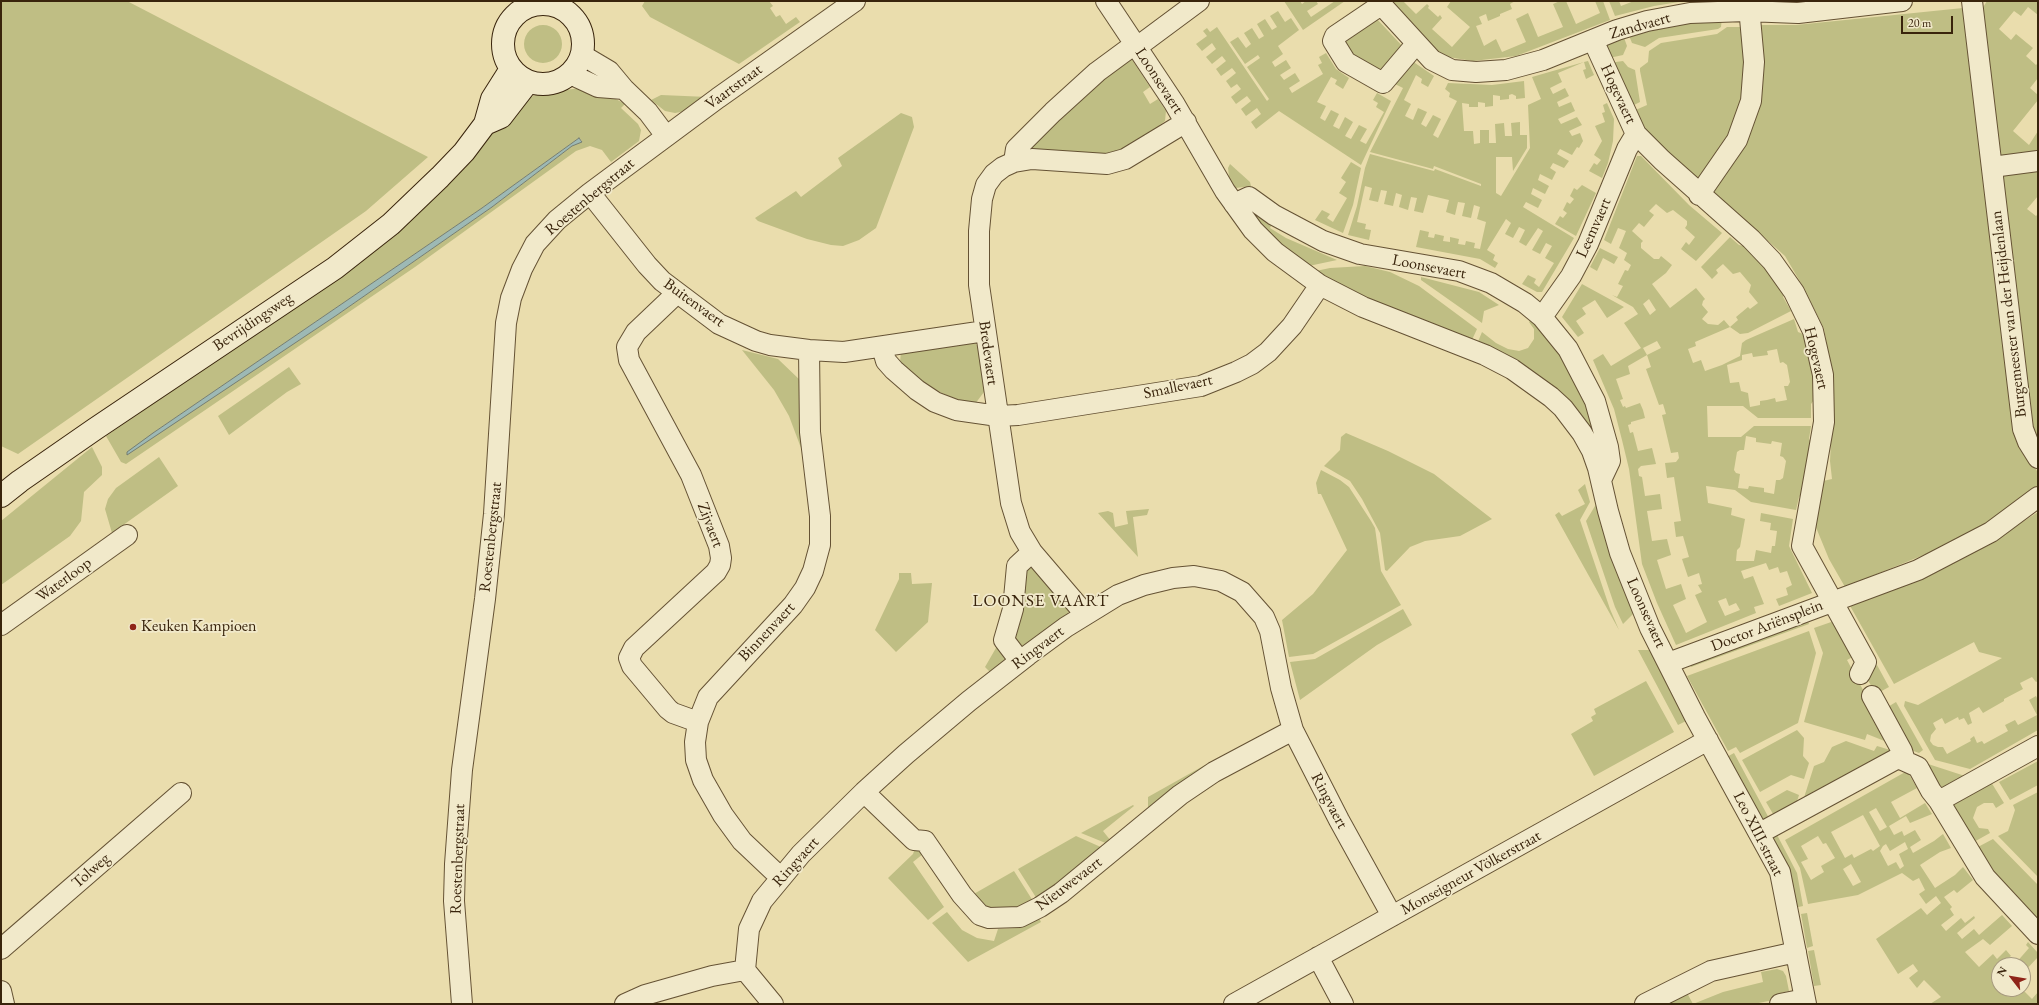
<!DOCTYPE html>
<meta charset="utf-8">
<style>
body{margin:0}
#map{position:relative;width:2039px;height:1005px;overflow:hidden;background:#eaddad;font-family:"EB Garamond",serif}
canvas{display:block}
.frame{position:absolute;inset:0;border:2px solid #39240c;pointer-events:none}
.north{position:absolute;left:1991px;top:957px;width:40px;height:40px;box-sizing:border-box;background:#f1e9ca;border:1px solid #a79a7e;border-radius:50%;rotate:301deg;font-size:11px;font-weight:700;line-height:16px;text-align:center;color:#39240c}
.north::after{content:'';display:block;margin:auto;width:14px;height:18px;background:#8f2418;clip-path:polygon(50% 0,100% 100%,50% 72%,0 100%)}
.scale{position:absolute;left:1901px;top:16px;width:52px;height:18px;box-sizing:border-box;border:2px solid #39240c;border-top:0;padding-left:5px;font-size:12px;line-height:14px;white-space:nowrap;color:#39240c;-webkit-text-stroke:3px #f1e9ca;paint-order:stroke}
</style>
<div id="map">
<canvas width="2039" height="1005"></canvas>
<div class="frame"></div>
<div class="north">N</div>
<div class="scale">20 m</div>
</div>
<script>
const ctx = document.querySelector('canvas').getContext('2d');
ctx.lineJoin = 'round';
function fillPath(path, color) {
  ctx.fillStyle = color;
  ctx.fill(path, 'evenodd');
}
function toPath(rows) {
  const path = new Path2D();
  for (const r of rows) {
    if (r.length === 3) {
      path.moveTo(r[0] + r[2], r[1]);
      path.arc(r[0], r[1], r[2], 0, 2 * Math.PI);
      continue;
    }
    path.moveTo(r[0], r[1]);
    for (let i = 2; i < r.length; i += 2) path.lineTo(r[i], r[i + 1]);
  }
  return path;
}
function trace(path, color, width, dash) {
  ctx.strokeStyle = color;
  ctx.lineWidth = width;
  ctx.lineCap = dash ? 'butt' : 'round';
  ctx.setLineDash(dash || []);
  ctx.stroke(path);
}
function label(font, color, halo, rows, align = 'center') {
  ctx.font = font + ' "EB Garamond",serif';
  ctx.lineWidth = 3.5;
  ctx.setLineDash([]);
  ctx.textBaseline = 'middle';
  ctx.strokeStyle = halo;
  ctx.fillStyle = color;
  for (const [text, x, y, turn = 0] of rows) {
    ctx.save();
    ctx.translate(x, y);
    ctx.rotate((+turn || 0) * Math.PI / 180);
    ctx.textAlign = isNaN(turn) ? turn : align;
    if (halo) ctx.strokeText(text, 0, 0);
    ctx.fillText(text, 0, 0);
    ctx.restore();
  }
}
fillPath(toPath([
 [1,1,127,1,428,157,366,211,18,454,1,446],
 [645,1,769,1,773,6,770,8,776,17,780,15,786,24,796,17,800,22,739,64,650,17,642,6],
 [1284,1,1300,1,1302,4,1306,1,1316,1,1318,4,1307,11,1311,17,1335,1,1345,1,1303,30],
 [1389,1,1403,1,1416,14,1427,4,1429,6,1428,8,1438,17,1440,15,1442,18,1432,29,1452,47,1470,27,1447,7,1451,1,1515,1,1510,4,1512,9,1500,14,1500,16,1488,21,1486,14,1479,17,1482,24,1476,26,1484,46,1496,39,1502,52,1526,42,1516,19,1528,13,1538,37,1563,27,1553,4,1560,1,1566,1,1576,24,1600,13,1595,1,1603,1,1610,20,1516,56,1473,61,1448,57,1440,53],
 [1609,1,1619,1,1621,6,1634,1,1685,1,1654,6,1615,16],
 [1987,1,2038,1,2038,15,2028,7,2021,16,2014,11,1999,29,2011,40,2016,34,2033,48,2026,56,2036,65,2038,63,2038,78,2030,88,2038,95,2038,100,2013,131,2029,145,2038,131,2038,155,1999,159,1982,9],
 [1963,8,2017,433,2038,473,2038,487,1985,524,1953,543,1845,587,1829,559,1815,525,1823,481,1832,479,1830,461,1834,385,1824,329,1805,290,1785,256,1712,191,1746,137,1754,25,1796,25],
 [1278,11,1285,22,1291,18,1299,30,1278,46,1283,54,1272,62,1275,67,1286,60,1291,68,1280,75,1284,80,1295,73,1300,81,1289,88,1292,93,1323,74,1318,65,1322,63,1319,57,1326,53,1336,69,1349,78,1343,89,1335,84,1337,80,1331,77,1317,102,1326,106,1320,118,1325,121,1331,110,1339,114,1333,126,1339,129,1345,117,1353,122,1345,136,1351,139,1359,125,1367,129,1360,141,1366,144,1384,112,1376,107,1378,103,1373,100,1377,93,1391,101,1361,165,1279,111,1256,129,1251,122,1261,114,1257,108,1246,116,1241,109,1251,101,1247,96,1236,104,1231,97,1241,89,1237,84,1231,88,1226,81,1236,73,1232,68,1221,76,1216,69,1226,61,1222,56,1212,64,1206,57,1216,49,1212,43,1202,51,1196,44,1207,36,1203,31,1207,28,1210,32,1217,27,1267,101,1269,99,1247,67,1260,58,1258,55,1245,64,1230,42,1238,37,1246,48,1251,44,1244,33,1252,28,1259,39,1264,36,1257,24,1265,19,1272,30,1277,27,1270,16],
 [1722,17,1721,27,1718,29,1659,38,1645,47,1632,43,1628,33],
 [1376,18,1405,49,1378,75,1342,50,1346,37],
 [543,44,19],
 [1727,27,1746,27,1744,110,1701,189,1674,165,1631,112,1647,105,1640,71,1640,68,1648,62,1649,51,1661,43,1717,34],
 [1623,35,1627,46,1623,55,1609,58,1607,47,1608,43],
 [1129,55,1150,87,1143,92,1150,104,1158,99,1166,111,1165,121,1160,125,1162,128,1111,156,1023,153],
 [1414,57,1415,63,1434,76,1428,87,1421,83,1422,79,1416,75,1404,100,1411,104,1405,116,1413,120,1418,108,1427,112,1421,124,1426,127,1433,115,1441,119,1433,135,1438,138,1457,101,1449,97,1450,93,1445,89,1448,83,1492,85,1524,81,1525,98,1516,99,1516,96,1512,94,1509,95,1509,99,1500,100,1500,96,1493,95,1493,106,1485,107,1485,103,1478,102,1478,107,1469,107,1469,104,1462,103,1464,131,1473,131,1474,144,1480,143,1480,130,1489,130,1489,143,1496,143,1495,124,1504,123,1505,136,1512,136,1511,123,1520,122,1520,135,1527,135,1527,148,1513,171,1512,157,1496,157,1496,193,1501,196,1530,148,1528,105,1541,99,1532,77,1584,62,1588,61,1594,75,1586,79,1583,70,1586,69,1584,62,1558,73,1562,82,1550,88,1553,94,1565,88,1569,96,1557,102,1559,107,1571,102,1575,111,1558,119,1561,124,1577,117,1582,125,1569,131,1572,136,1580,133,1583,141,1579,148,1577,147,1572,155,1560,149,1557,154,1569,161,1564,168,1553,163,1550,168,1556,172,1552,180,1540,174,1538,180,1549,186,1545,194,1533,188,1531,194,1542,200,1538,208,1526,202,1523,207,1574,238,1542,292,1537,292,1522,284,1528,275,1536,279,1534,283,1539,287,1554,263,1545,258,1552,246,1546,243,1540,254,1532,250,1543,231,1538,228,1526,246,1519,242,1525,230,1519,227,1513,238,1505,234,1511,223,1506,219,1487,250,1495,255,1493,260,1498,263,1495,268,1480,259,1416,247,1420,230,1429,232,1428,237,1434,238,1435,234,1444,236,1443,241,1450,242,1450,237,1459,239,1458,244,1465,245,1466,241,1475,243,1474,248,1480,249,1486,222,1477,219,1480,207,1474,205,1471,218,1462,216,1465,203,1458,202,1455,215,1446,212,1449,200,1428,195,1423,213,1414,211,1417,198,1411,197,1408,210,1399,207,1402,195,1396,193,1393,206,1384,204,1387,191,1381,190,1378,202,1369,200,1372,188,1365,186,1357,222,1366,224,1365,229,1371,230,1369,240,1348,235,1357,206,1365,168,1370,154,1434,171,1435,169,1481,186,1481,184,1434,166,1433,169,1370,152,1403,88,1389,81],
 [1623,61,1628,67,1635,70,1640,102,1630,107,1609,63],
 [581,88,614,98,625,104,621,108,638,124,641,130,639,141,611,162,602,150,590,146,576,151,415,267,126,464,121,462,106,436,241,343,444,183,522,101,540,93],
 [579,138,582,141,572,146,492,207,337,315,195,409,153,433,482,208],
 [661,95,708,97,686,111,675,113,665,111,651,100],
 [1607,103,1614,119,1613,141,1608,163,1602,178,1589,171,1594,163,1597,165,1601,160,1594,155,1602,141,1595,126,1605,122,1602,113,1605,112,1603,105],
 [901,113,912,117,914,127,876,228,859,240,843,246,831,245,807,239,758,221,755,218,796,191,801,197,842,166,838,158],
 [1637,156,1641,156,1689,205,1722,233,1696,261,1681,249,1686,242,1689,245,1695,237,1685,228,1687,225,1687,221,1673,210,1667,213,1656,204,1649,211,1654,215,1644,227,1639,223,1632,231,1643,241,1641,243,1641,248,1654,259,1659,259,1661,256,1672,265,1666,273,1652,284,1670,308,1696,288,1705,299,1703,301,1702,305,1708,312,1702,319,1708,324,1718,325,1724,320,1730,327,1738,320,1736,317,1748,307,1750,309,1758,303,1749,292,1751,285,1740,272,1733,274,1723,264,1716,270,1718,273,1712,279,1701,267,1730,237,1739,245,1749,247,1785,289,1783,297,1791,311,1748,333,1740,334,1730,327,1695,342,1696,346,1688,349,1693,363,1701,360,1705,371,1722,365,1740,356,1742,343,1746,340,1794,319,1798,332,1808,336,1818,395,1811,404,1811,418,1758,418,1743,406,1707,406,1708,437,1741,437,1754,426,1811,426,1809,439,1813,445,1805,493,1799,497,1796,510,1751,502,1735,490,1706,486,1708,503,1732,508,1731,515,1745,519,1740,547,1737,550,1736,561,1754,561,1756,550,1771,553,1772,546,1775,546,1777,531,1770,530,1771,523,1760,521,1761,513,1793,519,1789,546,1812,593,1779,606,1776,599,1788,595,1786,588,1792,585,1787,571,1780,573,1778,567,1769,570,1766,563,1741,571,1744,579,1753,576,1764,604,1754,607,1756,613,1676,645,1657,603,1642,564,1629,469,1622,440,1614,409,1593,360,1603,354,1611,366,1641,348,1624,323,1638,314,1633,307,1612,295,1617,297,1623,286,1618,284,1625,270,1628,271,1631,265,1624,260,1627,253,1619,248,1626,231,1618,228,1611,244,1604,240],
 [1649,299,1656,310,1650,315,1643,304],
 [1657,341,1661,348,1647,355,1651,367,1646,369,1659,405,1663,404,1666,414,1662,415,1671,453,1678,452,1679,458,1676,462,1665,463,1667,478,1674,477,1681,521,1674,522,1676,537,1683,536,1689,557,1682,559,1688,577,1699,573,1702,584,1698,585,1702,592,1695,595,1707,622,1686,633,1673,605,1686,599,1681,584,1666,589,1657,560,1671,555,1667,539,1652,541,1647,511,1662,509,1660,494,1645,496,1642,477,1639,476,1638,469,1641,466,1656,464,1652,448,1638,451,1633,432,1630,433,1628,425,1631,424,1631,422,1645,418,1643,410,1640,403,1626,408,1625,406,1623,407,1620,400,1623,399,1616,379,1630,374,1628,366,1647,355,1643,348],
 [1777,349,1780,363,1783,362,1787,365,1790,382,1788,386,1784,386,1787,400,1776,402,1775,398,1767,400,1760,401,1760,405,1750,407,1748,393,1741,391,1739,382,1730,383,1727,365,1742,360,1742,355,1752,353,1753,357,1768,355,1767,351],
 [1746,436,1756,438,1756,442,1771,444,1772,441,1782,443,1780,456,1783,457,1786,461,1783,478,1780,480,1776,480,1774,494,1764,492,1764,488,1749,486,1748,489,1738,488,1740,474,1736,473,1734,470,1737,452,1740,450,1744,450],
 [1726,598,1729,606,1736,603,1740,610,1725,616,1718,601],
 [1351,162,1361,168,1353,205,1343,233,1315,220,1322,210,1330,214,1327,218,1333,222,1347,198,1339,193,1346,182,1341,178],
 [1230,164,1250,182,1251,186,1236,188,1229,177,1228,168],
 [2038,167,2038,196,2027,209,2036,216,2038,214,2038,445,2033,436,2002,176],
 [1582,185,1596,193,1576,236,1555,224,1560,216,1563,218,1567,213,1563,210,1567,202,1570,204,1574,199,1570,196,1574,188,1577,190],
 [1247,207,1273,222,1270,228,1286,238,1337,260,1304,267,1275,243],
 [1600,248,1618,257,1614,264,1603,258,1597,271,1590,267],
 [1365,266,1390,272,1419,286,1477,329,1471,342,1366,300,1311,272,1330,268],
 [1421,277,1479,292,1499,305,1484,311,1482,323,1421,280],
 [1582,284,1624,307,1607,318,1595,300,1582,308,1586,314,1576,321,1584,333,1578,337,1562,317],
 [1533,318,1543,328,1582,389,1602,451,1477,344,1482,332,1496,343,1508,349,1519,351,1528,348,1534,339,1534,329,1529,322],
 [967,341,975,343,981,350,987,388,975,404,953,398,927,386,900,363,901,351],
 [742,350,778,359,801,381,807,464,789,416,774,390],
 [289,367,301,384,287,392,229,435,218,416],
 [1346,433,1388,451,1434,474,1492,519,1460,536,1425,541,1410,547,1387,571,1385,570,1380,533,1362,499,1350,481,1324,466,1340,450,1341,437],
 [92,447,102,467,102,475,84,492,81,521,70,536,1,585,1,521],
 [159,457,178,486,112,533,105,509,108,499,116,488],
 [1321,470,1340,480,1349,487,1371,521,1375,528,1381,571,1401,605,1313,654,1289,657,1282,620,1313,594,1347,550,1321,494,1318,494,1316,483],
 [1585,484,1590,502,1580,520,1610,609,1619,630,1555,515,1559,512,1562,516,1585,504,1578,490],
 [1598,501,1635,612,1623,624,1615,607,1586,521],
 [1149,509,1147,515,1133,517,1138,557,1098,513,1108,511,1113,513,1115,527,1128,524,1126,511],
 [2038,512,2038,681,2036,682,2032,677,2020,683,2023,689,2004,699,2004,701,1983,713,1979,707,1969,713,1972,723,1968,725,1964,718,1959,720,1958,717,1945,724,1942,718,1933,723,1936,729,1931,735,1930,741,1933,745,1938,747,1943,747,1947,754,1971,741,1970,739,1974,736,1977,743,1982,741,1984,744,2008,731,2005,725,2015,720,2018,725,2037,715,2029,700,2036,696,2038,700,2038,730,1970,769,1935,760,1904,706,1905,701,1918,705,2002,658,1979,652,1974,642,1894,684,1849,604,1991,542],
 [1027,561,1069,609,1068,615,1020,653,1010,637],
 [899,573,911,573,912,584,932,583,928,622,896,652,875,630,899,579],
 [1403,609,1412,625,1377,645,1300,700,1290,662,1315,659],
 [1807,618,1809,624,1691,667,1689,661],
 [1837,620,1856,655,1847,660,1892,744,1867,734,1865,740,1804,722,1823,653,1814,628],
 [1809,631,1816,653,1798,723,1740,753,1736,747,1728,751,1687,676],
 [1000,641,1011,657,992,674,985,667],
 [1638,650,1652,650,1688,720,1678,725],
 [1877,665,1889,687,1876,694,1863,672],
 [1646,681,1674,732,1594,776,1571,734,1593,721,1591,717,1596,714,1594,709],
 [1896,702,1923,750,1919,753,1908,749,1886,708],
 [1797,730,1804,738,1803,756,1809,763,1804,779,1791,775,1760,792,1742,760],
 [1846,741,1874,751,1877,746,1897,752,1802,804,1814,766,1824,762,1832,747],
 [1734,753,1771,822,1762,822,1725,758],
 [2038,761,2038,785,2010,800,1999,782],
 [1925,763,1965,776,1941,788],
 [1205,765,1207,767,1148,811,1148,797],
 [1907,771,1917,788,1891,802,1900,818,1925,803,1932,814,1910,823,1906,816,1889,826,1894,835,1902,831,1904,836,1915,830,1921,840,1910,847,1913,853,1934,841,1943,834,1951,848,1940,852,1920,865,1935,888,1955,875,1963,867,1973,880,1957,893,1954,890,1944,897,1952,907,1950,909,1954,915,1941,925,1946,931,1961,918,1965,923,1974,916,1975,918,1957,933,1962,939,1974,929,1979,935,2002,915,2012,926,1990,945,1983,939,1965,952,1979,967,1993,954,1997,959,2006,950,2011,956,1999,965,1997,969,1999,971,1999,989,2005,989,2010,994,2014,989,2022,989,2032,999,2038,992,2038,1004,1930,1004,1941,997,1924,980,1917,988,1909,978,1918,971,1913,964,1898,974,1876,939,1921,908,1927,915,1941,903,1936,896,1926,904,1919,894,1925,890,1919,878,1913,881,1902,873,1858,895,1808,904,1800,868,1785,840],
 [1876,808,1887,827,1880,831,1869,812],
 [1863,815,1880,846,1873,851,1871,849,1854,858,1852,854,1845,858,1831,832],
 [1818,836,1823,844,1826,843,1835,858,1821,866,1824,872,1811,880,1801,862,1808,859,1801,846],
 [1905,842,1908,849,1899,854,1904,866,1900,869,1896,862,1888,866,1880,851,1883,846,1886,844,1890,851],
 [1851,864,1861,882,1853,886,1843,869],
 [1991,782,2004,803,1996,808,1993,803,1984,803,1977,807,1973,818,1979,828,1988,829,1990,833,1972,843,1952,805],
 [1787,790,1799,795,1795,808,1776,819,1766,802],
 [2038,792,2038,877,1998,836,2008,831,2015,810,2013,805],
 [1133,805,1134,806,1103,831,1111,841,1108,844,1081,833],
 [1775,831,1797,873,1803,906,1794,908,1771,836],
 [1076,836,1103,848,1037,899,1018,869],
 [1993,839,2038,885,2038,923,2000,881,1976,848],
 [915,848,922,849,923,854,913,862,944,907,928,920,888,878,913,854],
 [1014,871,1033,901,1016,909,995,910,979,904,972,895],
 [947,912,962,930,977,938,994,941,998,929,1017,928,1039,918,1041,922,968,962,932,923],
 [1807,913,1813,946,1807,948,1801,914],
 [2028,942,2038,953,2038,957,2023,973,2023,965,2015,964,2029,948,2026,945],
 [1814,950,1821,985,1814,986,1808,951],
 [1777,969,1783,971,1786,976,1789,991,1773,995,1773,1000,1754,1004,1662,1004,1686,991,1693,1004,1723,992,1763,982,1761,972]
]), '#bfbe84');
const water = toPath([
 [579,138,582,142,572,146,492,207,337,315,127,455,127,452,153,433,482,208,579,138]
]);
fillPath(water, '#9db9b5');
trace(water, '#757d71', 1);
const minor = toPath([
 [1106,1,1174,103,1225,191,1253,230,1275,252,1320,285,1363,307,1485,355,1512,369,1551,397,1563,408,1582,433,1592,451,1598,468,1608,511,1620,553,1650,628,1695,717,1780,872,1806,1004],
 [1378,1,1432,60,1452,70,1476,72,1506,70,1543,60,1617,30,1647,21,1690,13,1746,11,1798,13,1902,1],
 [1972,1,2023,429,2028,442,2038,458],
 [1381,5,1335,36,1333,41,1346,62,1383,83,1416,44],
 [1593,40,1636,134,1662,160,1751,239,1772,261,1794,292,1813,331,1823,375,1824,422,1802,546,1866,662,1860,674],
 [1137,47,1199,1],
 [582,55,609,71,624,89,648,112,666,136],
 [570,74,598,87,624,89],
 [1014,162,1016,149,1053,112,1097,72,1135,44],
 [1992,167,2038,161],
 [590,193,647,265,662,281,719,324,756,341,770,345,809,350,844,352,985,331],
 [1699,195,1737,140,1751,101,1754,62,1750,18],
 [1234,204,1249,197,1274,215,1323,241,1360,254,1459,271,1491,283,1525,303,1542,317,1568,349,1595,401,1608,447,1610,461,1601,480],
 [677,293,636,332,627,347,629,360,691,475,719,546,721,558,720,565,716,572,634,648,629,658,632,666,668,709,673,713,698,722],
 [1542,317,1571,276,1588,244,1627,149,1636,134],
 [882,347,886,361,894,370,917,390,935,402,956,410,998,416,1018,415,1201,386,1236,372,1252,364,1268,352,1292,326,1320,285],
 [1085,614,1032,552,1020,532,1011,503,979,285,979,231,982,199,986,185,994,174,1003,167,1014,162,1032,159,1107,164,1125,159,1186,122],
 [1,625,127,535],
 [1020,661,1004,640,1013,609,1017,566,1032,552],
 [1668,663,1918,570,1991,532,2038,497],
 [1872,696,1902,751,1905,761],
 [864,792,914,840,925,841,962,895,980,915,989,918,1020,917,1040,907,1061,893,1180,795,1214,772,1293,730],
 [1939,801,2038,746],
 [1760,833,1898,758,1918,767,1931,791,1939,801,1985,877,2038,934],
 [780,877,742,841,723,815,703,780,696,760,695,742,698,722,708,697,793,605,805,588,813,571,820,545,820,516,810,432,809,350],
 [1,949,181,793],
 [1318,957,1343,1004],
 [1,991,4,1004],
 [462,1004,454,901,455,864,462,770,485,599,494,514,506,323,511,298,522,269,535,244,557,220,590,193,718,98,855,1],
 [625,1004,645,995,712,976,745,970],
 [773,1004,745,970,749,929,762,901,801,854,864,792,906,754,969,701,1028,655,1066,627,1118,595,1144,585,1173,578,1194,576,1221,581,1242,592,1264,617,1270,631,1281,688,1293,730,1339,820,1392,916],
 [1234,1004,1708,740],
 [1645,1004,1711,971,1796,952],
 [1780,1004,1805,999]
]);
const secondary = toPath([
 [543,44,40],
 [485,124,501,117,528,82],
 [1,496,20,481,95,429,335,268,391,224,440,177,464,152,485,124,492,99,511,69]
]);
trace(minor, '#655234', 22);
trace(secondary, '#39240c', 24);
trace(minor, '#f1e9ca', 20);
trace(secondary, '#f1e9ca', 22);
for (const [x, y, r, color] of [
 [133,627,4,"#8f2418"]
]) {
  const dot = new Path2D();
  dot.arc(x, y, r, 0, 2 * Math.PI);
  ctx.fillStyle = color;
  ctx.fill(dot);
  trace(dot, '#f1e9ca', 1.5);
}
label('16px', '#39240c', '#f1e9ca', [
 ["Zandvaert",1640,26,-16],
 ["Loonsevaert",1159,81,57],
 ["Vaartstraat",734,87,-36],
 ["Hogevaert",1618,94,65],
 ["Roestenbergstraat",590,197,-40],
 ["Leemvaert",1594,228,-66],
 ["Loonsevaert",1429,267,11],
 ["Buitenvaert",694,303,36],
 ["Burgemeester van der Heijdenlaan",2009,314,-97],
 ["Bevrijdingsweg",253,322,-34],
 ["Bredevaert",988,353,82],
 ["Hogevaert",1816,358,77],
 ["Smallevaert",1178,387,-12],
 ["Zijvaert",710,525,69],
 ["Roestenbergstraat",491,537,-84],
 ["Waterloop",64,580,-36],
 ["Loonsevaert",1646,613,66],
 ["Doctor Ariënsplein",1767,626,-21],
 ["Binnenvaert",767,632,-47],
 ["Ringvaert",1038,648,-37],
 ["Ringvaert",1329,801,62],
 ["Leo XIII-straat",1758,834,63],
 ["Roestenbergstraat",458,859,-88],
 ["Ringvaert",796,862,-48],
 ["Tolweg",91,871,-41],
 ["Monseigneur Völkerstraat",1471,873,-29],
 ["Nieuwevaert",1069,884,-37]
]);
label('16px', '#39240c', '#f1e9ca', [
 ["Keuken Kampioen",141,627]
], 'left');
ctx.letterSpacing = '1px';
label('17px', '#39240c', '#f1e9ca', [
 ["LOONSE VAART",1041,601]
]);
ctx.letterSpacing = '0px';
</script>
